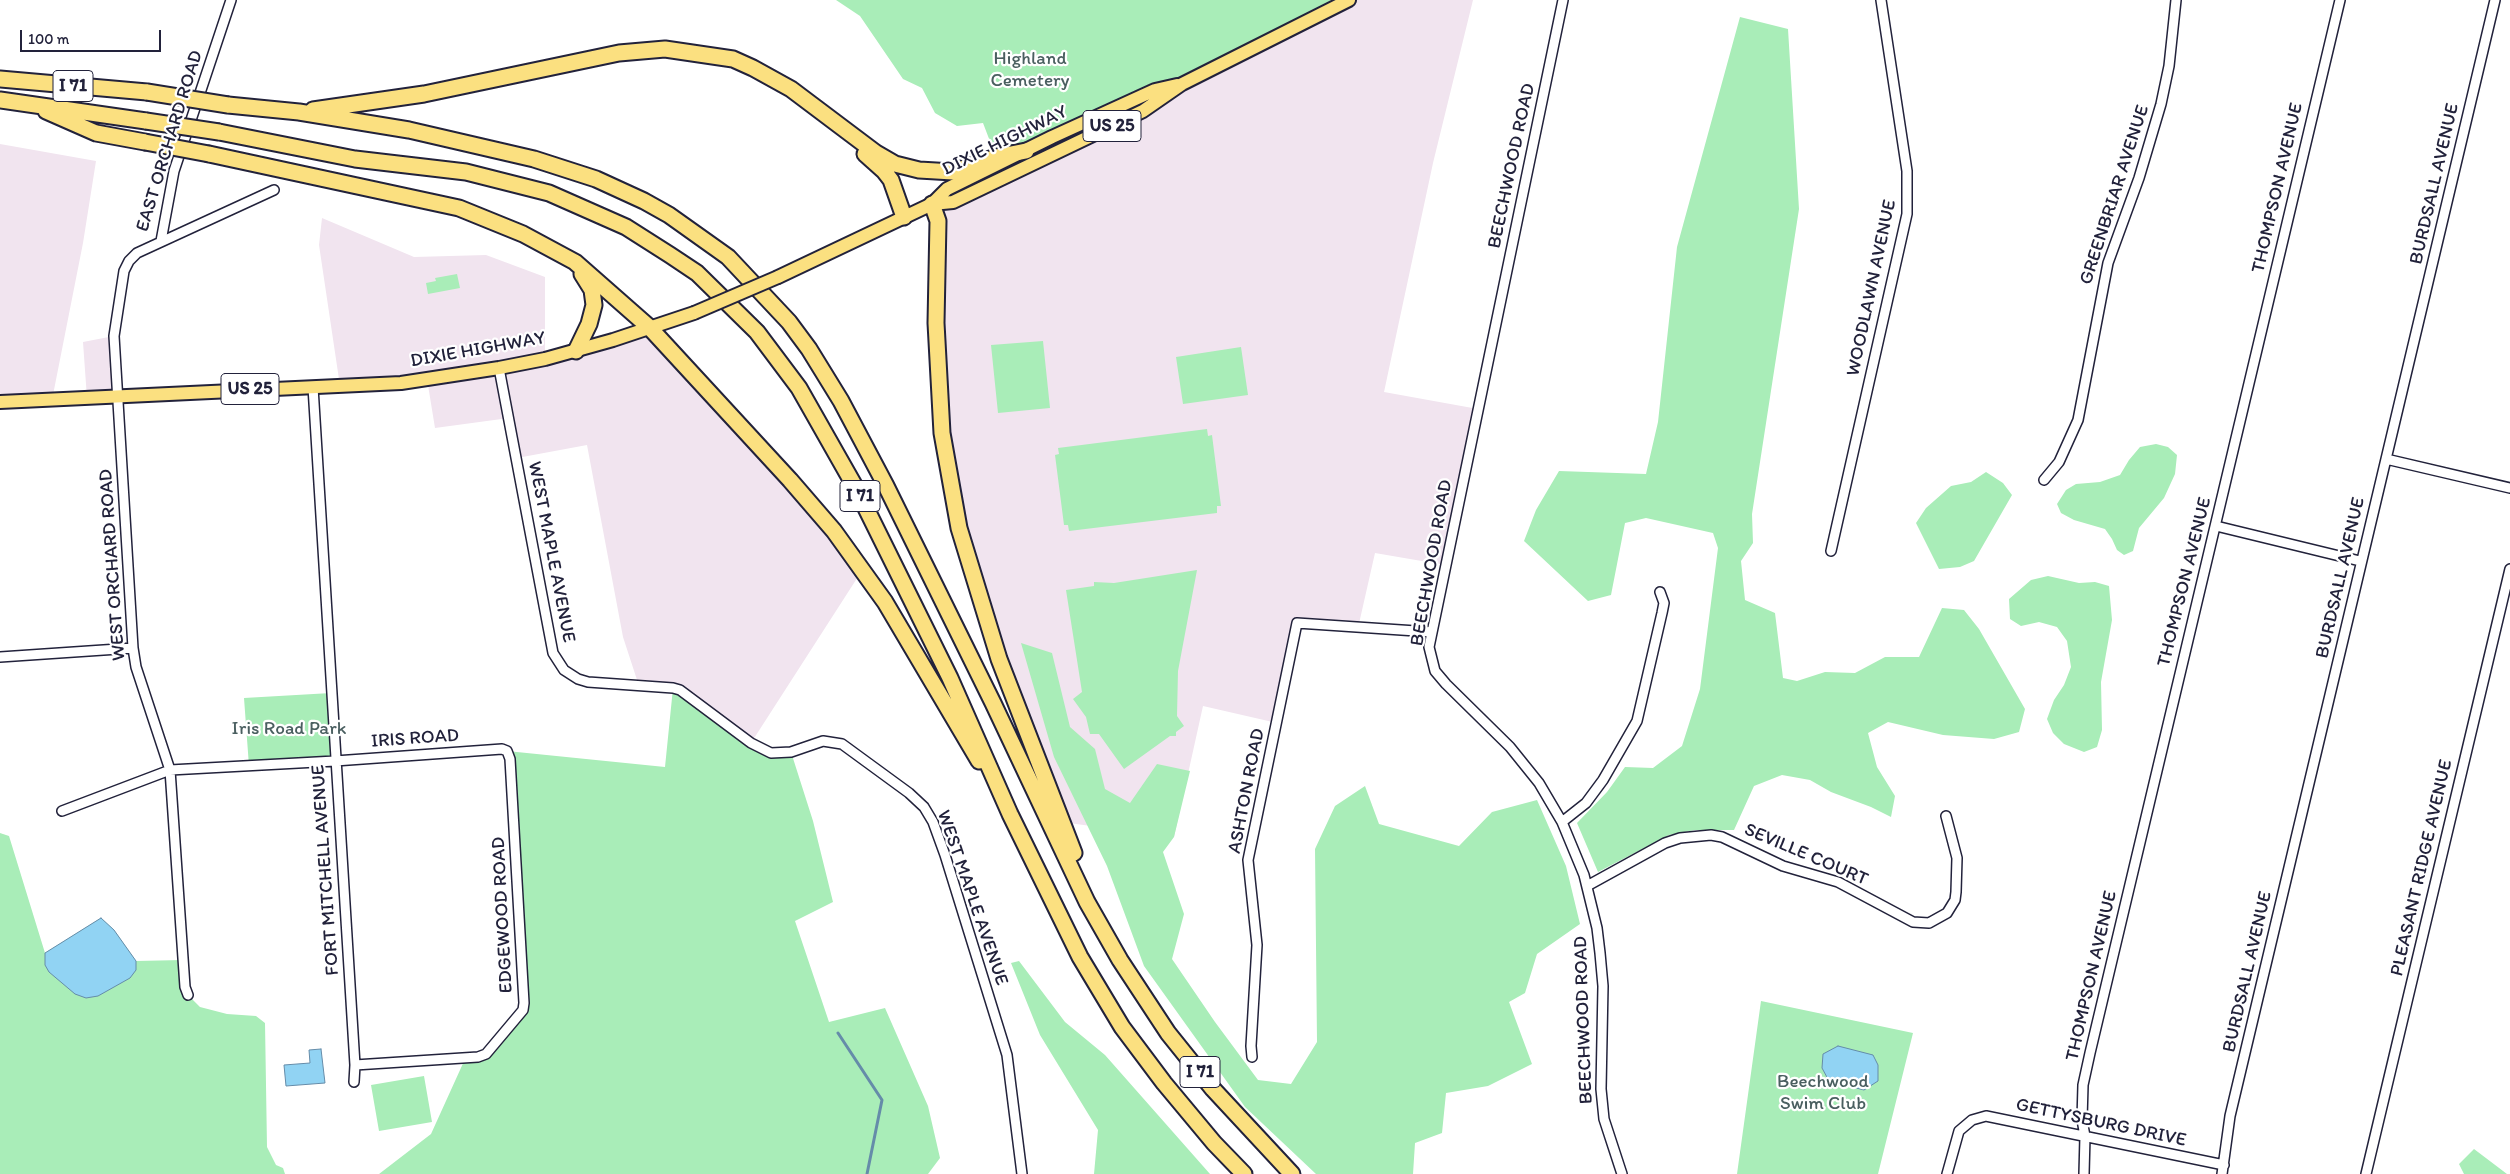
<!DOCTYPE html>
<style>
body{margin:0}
#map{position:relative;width:2510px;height:1174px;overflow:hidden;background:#fff;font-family:Itim,sans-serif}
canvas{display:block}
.scale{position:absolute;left:20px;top:30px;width:141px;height:22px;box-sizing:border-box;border:2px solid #22223b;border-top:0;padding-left:6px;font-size:15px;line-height:18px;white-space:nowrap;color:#22223b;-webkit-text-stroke:4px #fff;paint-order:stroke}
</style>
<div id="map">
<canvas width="2510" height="1174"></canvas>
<div class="scale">100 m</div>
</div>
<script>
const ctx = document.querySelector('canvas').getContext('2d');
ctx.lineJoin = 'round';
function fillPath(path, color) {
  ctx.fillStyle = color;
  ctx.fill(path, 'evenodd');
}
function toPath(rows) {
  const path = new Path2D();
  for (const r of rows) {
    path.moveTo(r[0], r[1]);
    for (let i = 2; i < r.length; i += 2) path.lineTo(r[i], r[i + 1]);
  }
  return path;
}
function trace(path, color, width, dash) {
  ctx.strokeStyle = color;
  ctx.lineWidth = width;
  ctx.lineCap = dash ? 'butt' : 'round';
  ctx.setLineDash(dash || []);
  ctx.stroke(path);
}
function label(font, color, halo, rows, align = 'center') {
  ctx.font = font + ' Itim,sans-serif';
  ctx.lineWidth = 4.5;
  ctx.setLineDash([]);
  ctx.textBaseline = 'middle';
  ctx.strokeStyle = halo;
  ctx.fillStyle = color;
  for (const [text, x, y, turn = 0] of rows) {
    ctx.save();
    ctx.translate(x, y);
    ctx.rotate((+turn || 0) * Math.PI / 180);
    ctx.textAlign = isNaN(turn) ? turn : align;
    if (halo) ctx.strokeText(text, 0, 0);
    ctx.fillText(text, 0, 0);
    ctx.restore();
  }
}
fillPath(toPath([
 [1349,0,1473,0,1433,163,1384,392,1478,409,1445,565,1375,553,1358,628,1297,623,1277,723,1203,706,1174,837,1061,822,999,659,942,433,938,221,947,189],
 [0,144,96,161,83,243,52,400,0,402],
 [322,218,414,257,486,255,545,277,545,358,650,328,863,569,751,743,687,695,639,686,623,637,587,445,517,458,509,418,435,428,427,379,340,386,319,245],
 [114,336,117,396,87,398,83,342]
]), '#f1e4ef');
fillPath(toPath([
 [836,0,1349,0,1182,84,996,157,983,123,957,126,935,113,922,88,903,79,860,16],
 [1740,17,1788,29,1799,209,1752,514,1753,543,1741,561,1745,600,1775,613,1783,678,1797,681,1825,672,1855,673,1885,657,1919,657,1942,608,1964,610,1979,629,2025,709,2019,732,1994,739,1943,735,1888,722,1868,733,1877,767,1895,796,1891,817,1871,807,1831,792,1810,780,1782,775,1754,786,1734,830,1695,830,1669,835,1598,872,1577,823,1607,792,1625,767,1653,768,1682,746,1700,689,1718,548,1713,533,1646,518,1625,523,1611,595,1588,601,1524,541,1536,510,1559,471,1646,474,1658,422,1677,247],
 [457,274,460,288,428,294,426,283,436,281,435,278],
 [1043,341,1050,408,998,413,991,345],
 [1241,347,1248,395,1183,404,1176,357],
 [1207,429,1208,436,1212,435,1221,506,1217,506,1217,513,1069,531,1068,525,1064,525,1055,455,1059,454,1058,448],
 [2156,444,2168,447,2177,455,2175,474,2164,498,2139,528,2133,551,2124,555,2117,550,2112,539,2105,529,2074,520,2061,513,2057,504,2066,490,2076,484,2100,482,2120,475,2129,460,2140,447],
 [1986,472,2003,483,2012,495,1974,561,1960,567,1939,569,1916,523,1926,508,1951,486,1971,482],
 [1197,570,1178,671,1177,716,1184,726,1176,732,1176,736,1170,736,1124,769,1099,734,1090,734,1086,717,1073,699,1082,692,1066,590,1094,586,1094,582,1114,583],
 [2048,576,2079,583,2095,582,2109,586,2112,620,2101,682,2102,730,2097,747,2084,752,2064,744,2053,733,2047,719,2054,700,2064,685,2071,667,2067,641,2057,627,2039,622,2021,626,2010,619,2009,599,2031,580],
 [1021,643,1052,653,1070,727,1095,749,1105,789,1130,803,1157,764,1190,771,1174,837,1163,852,1184,914,1172,959,1215,1022,1258,1080,1291,1084,1317,1042,1315,849,1335,806,1365,786,1379,824,1459,846,1492,812,1537,800,1566,866,1580,924,1537,954,1525,993,1509,1002,1532,1064,1488,1086,1446,1093,1442,1133,1415,1143,1413,1174,1316,1174,1245,1107,1144,966,1107,866,1054,757],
 [673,688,763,750,791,752,813,821,833,902,795,921,829,1022,885,1008,928,1106,940,1158,928,1174,379,1174,431,1134,465,1059,478,1057,523,1009,507,751,665,767],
 [331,693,335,761,249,766,244,698],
 [0,833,9,836,45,953,101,918,114,930,136,961,183,960,188,995,200,1007,227,1014,256,1016,265,1023,267,1147,276,1165,283,1168,285,1174,0,1174],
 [1019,961,1065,1022,1105,1055,1210,1174,1094,1174,1098,1130,1040,1035,1011,963],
 [1761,1001,1913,1033,1878,1174,1737,1174],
 [424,1076,432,1122,379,1131,371,1085],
 [2474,1149,2507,1174,2464,1174,2459,1164]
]), '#a9edb8');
const water = toPath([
 [101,918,114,930,136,961,136,970,130,978,98,996,86,998,75,994,49,972,45,965,45,953,101,918],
 [1838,1046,1873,1055,1878,1065,1878,1081,1864,1090,1829,1081,1822,1068,1823,1054,1838,1046],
 [321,1049,325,1083,286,1086,284,1065,310,1063,309,1050,321,1049]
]);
fillPath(water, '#91d3f3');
trace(water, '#658ca9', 1);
trace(toPath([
 [838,1033,882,1100,867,1174]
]), '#658ca9', 3);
const street = toPath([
 [1563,0,1429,647,1435,671,1446,684,1510,747,1539,783,1562,822,1584,875,1597,928,1600,953,1603,986,1601,1089,1604,1119,1622,1174],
 [161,241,174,171,231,0],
 [499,368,553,653,564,670,578,679,588,682,673,688,680,690,751,743,771,753,791,752,823,741,842,744,909,793,924,807,933,822,945,855,1007,1055,1022,1174],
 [313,387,355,1065,354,1082],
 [2386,459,2510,488],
 [2044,480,2059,462,2078,420,2108,263,2139,178,2161,104,2169,66,2176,0],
 [2216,526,2360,561],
 [1831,551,1907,214,1907,171,1881,0],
 [0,657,133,648],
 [62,811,170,770,335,761,502,749,507,751,510,759,524,1003,523,1010,486,1054,478,1057,355,1065],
 [1562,822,1586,803,1603,780,1637,721,1662,613,1664,603,1660,592],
 [1587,886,1665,843,1680,838,1711,835,1722,837,1783,866,1838,882,1913,922,1929,923,1947,913,1955,900,1956,892,1957,858,1946,816],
 [188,995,185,987,170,770,136,667,133,648,114,336,124,271,129,261,137,253,274,190],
 [1252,1057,1251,1046,1257,945,1248,860,1297,623,1431,632],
 [1947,1174,1959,1131,1972,1120,1986,1116,2224,1165],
 [2084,1174,2085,1136,2082,1120,2083,1085,2090,1053,2340,0],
 [2222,1174,2230,1116,2495,0],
 [2366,1174,2510,569]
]);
const primary = toPath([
 [932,204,947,189,1052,137,1155,90,1177,85],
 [778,277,932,204,953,202,1143,111,1182,84,1349,0],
 [0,402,401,383,499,368,545,359,613,340,694,313]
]);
const highway = toPath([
 [0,79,147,92],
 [0,100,146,121],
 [228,105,299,112,409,130,534,159,596,179,644,201,669,215,728,257,789,322,809,349,841,401,886,486,993,703,1087,902,1120,960,1168,1033,1213,1089,1292,1174],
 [313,110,424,94,619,53,665,49,733,59,753,68,791,89,876,153,895,164,919,170,953,172,996,157,1026,151],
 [46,111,96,133,145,142],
 [219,132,355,159,466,172,549,193,626,227,670,255,697,273,757,332,799,388,858,492,950,678,1010,814,1080,957,1122,1027,1164,1083,1214,1143,1244,1174],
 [209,154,459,208,523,234,575,262,650,328,790,480,834,531,885,602,979,761],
 [865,154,884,171,891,180,904,217],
 [932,204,938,221,936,323,942,433,959,528,999,659,1074,853],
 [576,351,589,324,594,305,592,290,582,274]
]);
trace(street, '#22223b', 12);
trace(primary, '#22223b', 16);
trace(highway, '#22223b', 19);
trace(street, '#fff', 9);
trace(primary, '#fbe080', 12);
trace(highway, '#fbe080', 15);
const primaryBridge = toPath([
 [694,313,778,277]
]);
const highwayBridge = toPath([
 [147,92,228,105],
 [146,121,219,132],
 [145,142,209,154]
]);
trace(primaryBridge, '#22223b', 16, []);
trace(highwayBridge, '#22223b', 19, []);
trace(primaryBridge, '#fbe080', 12);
trace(highwayBridge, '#fbe080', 15);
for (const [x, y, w] of [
 [73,86,40],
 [1112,126,58],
 [250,389,58],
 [860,496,40],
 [1200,1072,40]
]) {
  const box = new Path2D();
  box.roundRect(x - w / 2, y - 15.5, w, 31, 4);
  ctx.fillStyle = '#fff';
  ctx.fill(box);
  trace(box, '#22223b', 1);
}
label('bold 18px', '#22223b', null, [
 ["I 71",73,86],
 ["US 25",1112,126],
 ["US 25",250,389],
 ["I 71",860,496],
 ["I 71",1200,1072]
]);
label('19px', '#4a5f60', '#fff', [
 ["Highland",1030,59],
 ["Cemetery",1030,81],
 ["Iris Road Park",289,729],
 ["Beechwood",1823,1082],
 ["Swim Club",1823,1104]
]);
label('19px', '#22223b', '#fff', [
 ["EAST ORCHARD ROAD",170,141,-73],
 ["DIXIE HIGHWAY",1005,141,-26],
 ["BEECHWOOD ROAD",1512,166,-78],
 ["BURDSALL AVENUE",2435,184,-77],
 ["THOMPSON AVENUE",2278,188,-77],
 ["GREENBRIAR AVENUE",2115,195,-72],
 ["WOODLAWN AVENUE",1872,288,-78],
 ["DIXIE HIGHWAY",478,350,-10],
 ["WEST MAPLE AVENUE",551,552,79],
 ["BEECHWOOD ROAD",1432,563,-80],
 ["WEST ORCHARD ROAD",113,565,-94],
 ["BURDSALL AVENUE",2341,578,-77],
 ["THOMPSON AVENUE",2185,582,-76],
 ["IRIS ROAD",415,739,-4],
 ["ASHTON ROAD",1247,791,-79],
 ["SEVILLE COURT",1806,855,23],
 ["PLEASANT RIDGE AVENUE",2422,868,-77],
 ["FORT MITCHELL AVENUE",326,870,-94],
 ["WEST MAPLE AVENUE",972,898,71],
 ["EDGEWOOD ROAD",503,915,-93],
 ["BURDSALL AVENUE",2248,972,-77],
 ["THOMPSON AVENUE",2092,976,-77],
 ["BEECHWOOD ROAD",1584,1020,-92],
 ["GETTYSBURG DRIVE",2101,1123,12]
]);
</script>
